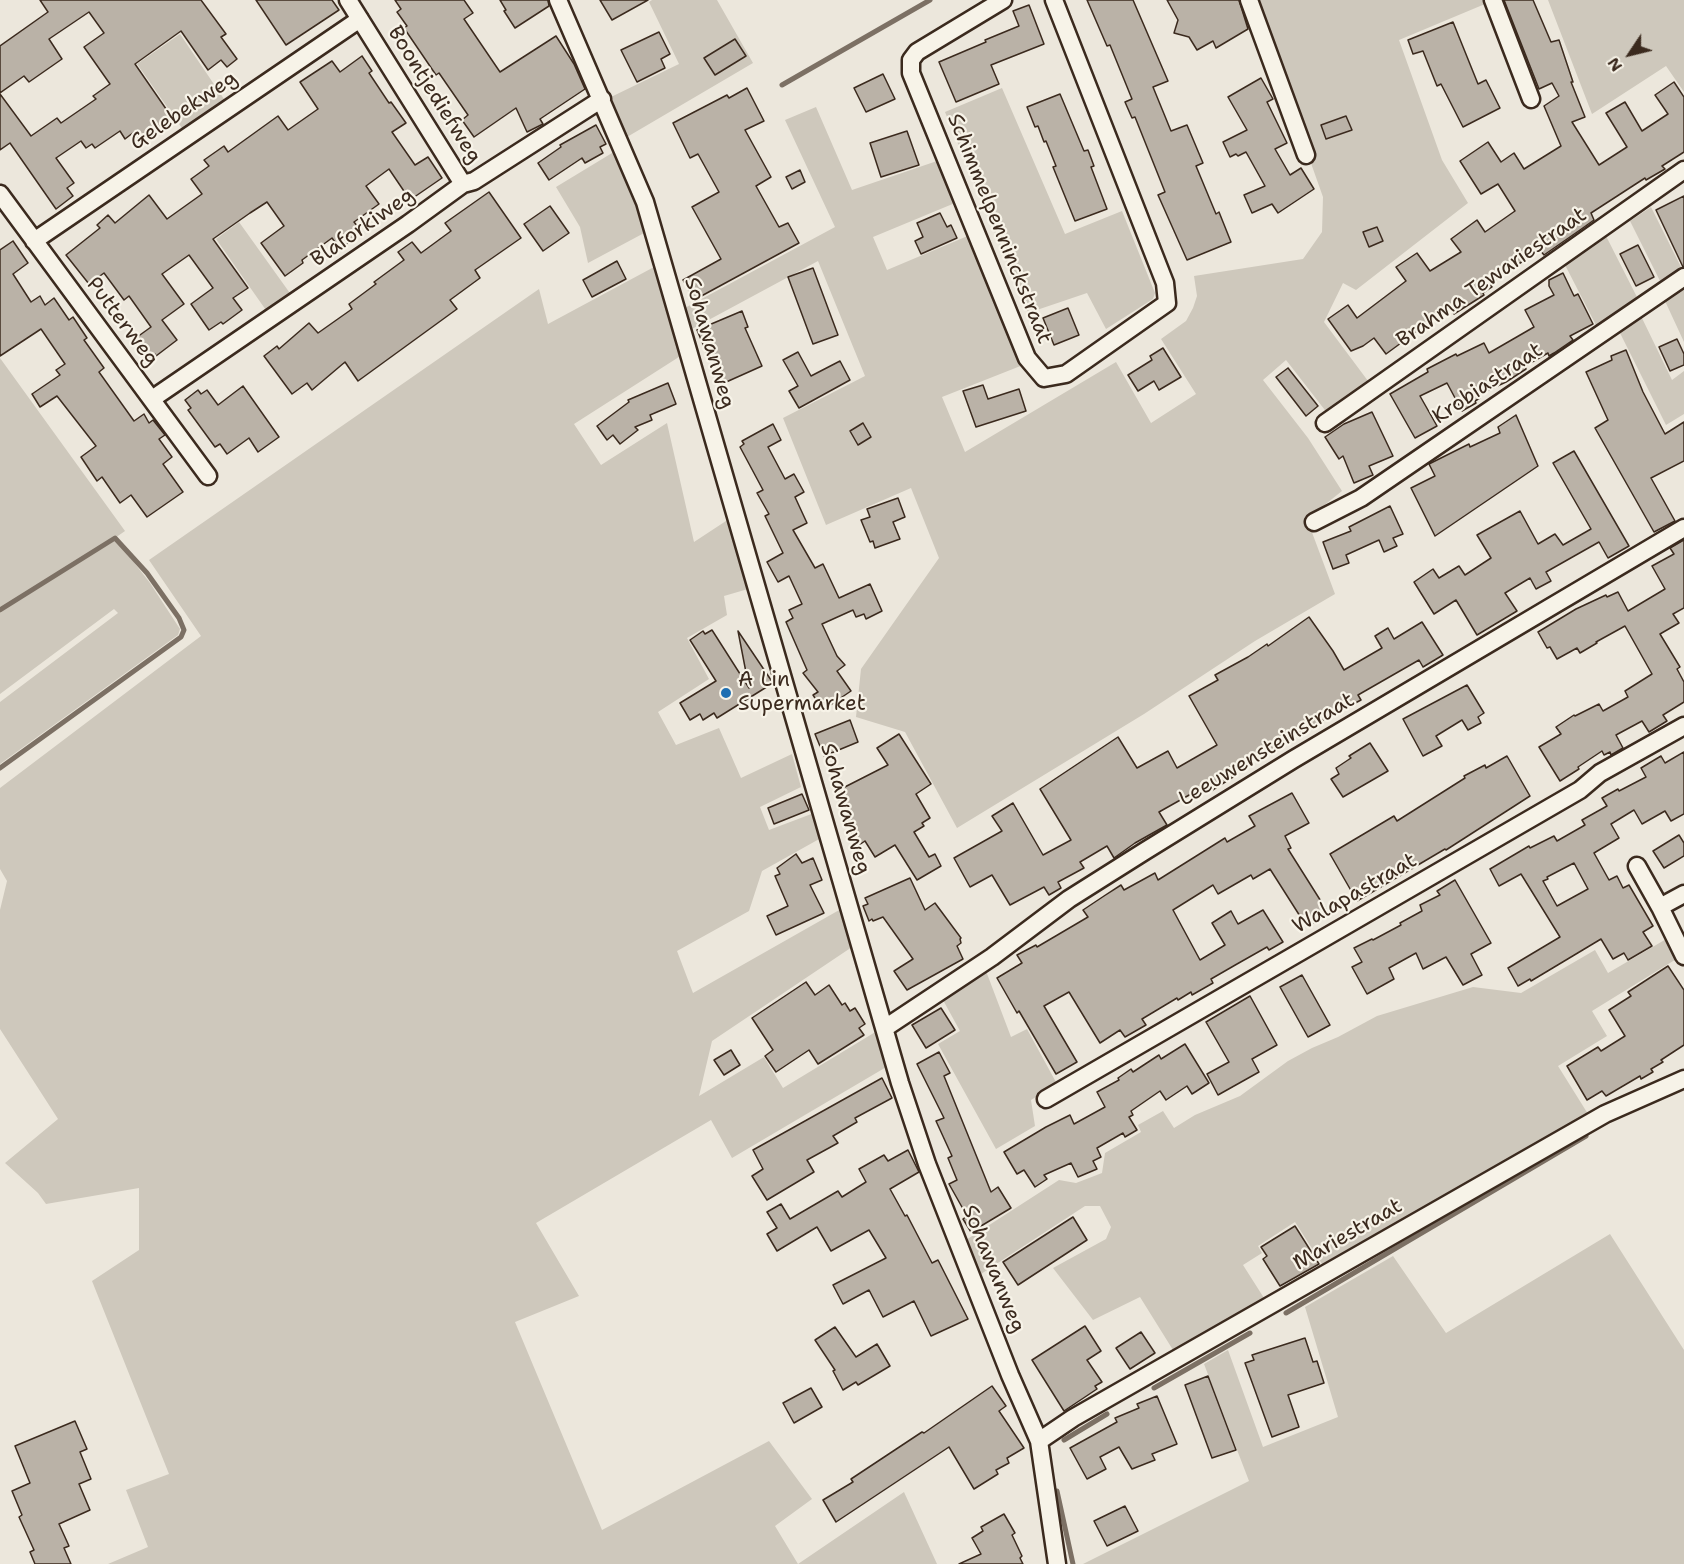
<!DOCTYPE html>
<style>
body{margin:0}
#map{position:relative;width:1684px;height:1564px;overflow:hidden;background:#ece7dc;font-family:"Shantell Sans",sans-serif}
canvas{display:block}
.north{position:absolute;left:1600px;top:24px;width:60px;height:60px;-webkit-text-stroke:4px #f7f3e8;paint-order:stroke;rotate:235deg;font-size:16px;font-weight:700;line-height:24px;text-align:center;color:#3b2a1e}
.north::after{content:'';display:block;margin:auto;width:21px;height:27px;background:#3b2a1e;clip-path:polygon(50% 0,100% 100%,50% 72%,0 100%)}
</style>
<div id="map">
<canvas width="1684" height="1564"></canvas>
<div class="north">N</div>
</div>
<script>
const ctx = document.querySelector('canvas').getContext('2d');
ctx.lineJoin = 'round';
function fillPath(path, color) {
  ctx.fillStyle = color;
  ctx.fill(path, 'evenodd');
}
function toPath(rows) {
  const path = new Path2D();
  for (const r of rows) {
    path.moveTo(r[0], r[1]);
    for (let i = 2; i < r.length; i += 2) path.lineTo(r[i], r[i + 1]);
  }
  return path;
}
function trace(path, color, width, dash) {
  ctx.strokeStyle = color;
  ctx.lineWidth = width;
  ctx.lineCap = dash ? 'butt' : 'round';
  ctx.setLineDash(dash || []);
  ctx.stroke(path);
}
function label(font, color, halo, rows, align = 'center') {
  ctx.font = font + ' "Shantell Sans",sans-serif';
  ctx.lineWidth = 4.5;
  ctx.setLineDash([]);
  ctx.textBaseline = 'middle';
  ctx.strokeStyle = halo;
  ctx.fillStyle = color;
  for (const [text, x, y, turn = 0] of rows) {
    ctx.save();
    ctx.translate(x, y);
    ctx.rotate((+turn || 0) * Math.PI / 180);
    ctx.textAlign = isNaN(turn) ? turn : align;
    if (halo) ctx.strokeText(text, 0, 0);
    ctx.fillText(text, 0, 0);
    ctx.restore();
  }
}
fillPath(toPath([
 [652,0,717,0,753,63,627,137,611,97,679,64,649,2],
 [1253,0,1483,0,1485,4,1399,40,1442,160,1468,203,1356,290,1343,283,1324,322,1371,385,1328,414,1286,360,1263,380,1308,438,1342,491,1307,519,1335,594,1255,641,1144,714,957,828,905,732,856,717,861,669,939,558,911,488,826,525,783,418,865,376,818,261,690,330,683,309,835,227,785,120,816,107,852,190,937,161,955,203,873,237,887,270,970,235,1023,365,942,397,965,452,1116,362,1151,423,1196,394,1161,339,1186,321,1193,308,1197,296,1194,276,1303,259,1322,232,1323,197],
 [1548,0,1684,0,1684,92,1666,66,1592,114],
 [180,34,226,102,184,131,137,64],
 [1002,88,1065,234,1122,211,1155,293,1153,299,1106,329,1087,293,1028,313,945,112],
 [617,150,636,196,646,232,588,263,580,227,556,187],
 [1651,207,1683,271,1662,285,1630,221],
 [239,222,292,296,268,313,216,239],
 [1605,234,1639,301,1598,329,1564,263],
 [654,267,682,355,574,424,601,465,667,423,694,542,729,519,748,589,724,596,727,615,687,638,709,679,658,712,676,745,719,728,741,778,792,754,801,787,760,807,769,830,814,813,821,838,762,871,749,911,677,951,693,993,841,909,852,947,712,1041,699,1096,764,1057,783,1088,877,1031,888,1066,732,1158,711,1120,536,1223,579,1296,515,1322,602,1530,769,1441,812,1499,775,1526,798,1564,904,1492,937,1564,108,1564,148,1547,126,1490,169,1474,92,1281,139,1250,139,1188,46,1204,38,1193,5,1163,58,1119,0,1029,0,910,7,881,0,869,0,788,201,636,149,560,539,289,548,324],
 [1684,289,1684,342,1665,301],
 [1640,314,1672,380,1684,371,1684,414,1666,425,1618,329],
 [0,358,125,531,115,538,150,583,180,629,178,635,0,764,0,702,118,613,114,609,0,694],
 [1668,938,1678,958,1592,1011,1607,1036,1558,1066,1588,1114,1322,1264,1295,1222,1258,1246,1262,1253,1243,1265,1264,1298,1173,1350,1140,1297,1093,1320,1053,1268,1106,1239,1111,1227,1100,1206,1085,1206,981,1274,966,1240,1059,1180,1076,1183,1102,1173,1105,1153,1141,1132,1138,1125,1163,1111,1174,1128,1195,1115,1240,1096,1288,1061,1312,1048,1338,1037,1377,1016,1473,987,1521,993,1595,950,1608,973],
 [986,971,1011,1037,1027,1029,1057,1084,1031,1100,1035,1126,996,1149,938,1044,960,1031,943,1000],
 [1610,1234,1684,1350,1684,1564,1083,1564,1249,1481,1204,1364,1228,1350,1263,1447,1338,1417,1305,1307,1393,1256,1446,1333]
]), '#cec8bc');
trace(toPath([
 [782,85,930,0],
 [0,610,115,538,147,573,179,618,184,630,181,637,0,768],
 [1286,1313,1586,1136],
 [1154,1388,1250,1333],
 [1064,1440,1107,1414],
 [1057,1491,1073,1564]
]), '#7c7064', 5);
const building = toPath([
 [40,0,201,0,226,34,221,37,237,59,227,67,221,60,208,70,181,31,135,64,173,119,161,128,159,125,139,140,134,132,125,139,120,131,95,148,92,144,86,148,81,141,56,158,74,183,67,188,73,196,56,209,10,143,0,150,0,94,31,136,57,118,61,123,96,99,93,96,110,84,84,47,104,33,89,12,49,39,62,59,29,82,24,76,0,93,0,46,48,12,40,0],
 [256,0,332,0,339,10,286,45,256,0],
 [395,0,464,0,473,13,464,19,500,72,556,36,574,64,585,89,540,119,543,124,527,132,516,108,474,137,462,120,468,115,439,73,436,75,404,28,407,26,397,12,401,9,395,0],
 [500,0,548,0,549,6,515,28,504,11,506,10,500,0],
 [600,0,648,0,612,20,600,0],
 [1087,0,1133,0,1168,81,1153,87,1171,131,1187,125,1203,163,1196,166,1216,214,1219,212,1231,242,1187,260,1158,195,1165,192,1135,117,1132,118,1125,102,1132,99,1110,45,1107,46,1087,0],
 [1167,0,1239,0,1248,29,1216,48,1213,41,1197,50,1189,37,1174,33,1178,20,1167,0],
 [1504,0,1533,0,1551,42,1559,40,1573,82,1571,82,1585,117,1572,122,1599,165,1627,147,1606,113,1625,102,1642,131,1668,114,1655,95,1674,82,1684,97,1684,152,1662,166,1665,169,1646,180,1645,178,1591,213,1594,220,1580,230,1544,255,1540,250,1514,267,1490,284,1492,287,1483,293,1484,295,1454,314,1450,307,1386,354,1374,338,1363,346,1351,351,1328,319,1348,305,1357,318,1406,281,1396,267,1417,253,1430,271,1461,252,1451,239,1477,220,1485,232,1515,211,1498,184,1481,194,1460,161,1488,142,1501,162,1514,153,1524,169,1561,146,1544,106,1559,96,1552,83,1539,89,1504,0],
 [1029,5,1044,44,991,65,999,84,956,102,939,62,986,42,985,40,1019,26,1013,11,1029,5],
 [1453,22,1478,84,1486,80,1500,108,1463,127,1441,84,1437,86,1423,51,1413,54,1408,40,1453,22],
 [659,32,670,54,661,59,665,68,637,82,621,50,659,32],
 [735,39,746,56,715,75,704,58,735,39],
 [362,56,372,71,369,73,389,103,391,102,406,123,392,132,415,165,428,157,442,178,410,200,389,169,366,186,379,204,354,222,362,232,340,249,332,238,302,260,303,263,285,276,261,243,284,226,267,202,250,213,213,239,248,288,233,298,242,310,223,324,221,322,209,330,191,304,213,288,189,255,162,274,184,304,162,320,177,340,156,356,155,354,148,359,133,340,151,327,129,296,124,300,104,273,89,284,66,255,100,228,97,225,108,215,115,223,149,195,167,219,202,194,191,179,209,166,204,160,224,146,228,152,278,116,288,130,318,109,300,82,332,61,340,72,362,56],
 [883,74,895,99,866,112,854,88,883,74],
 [1261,78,1273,99,1267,102,1287,143,1275,149,1290,175,1301,168,1314,189,1278,213,1272,204,1252,213,1244,195,1265,186,1246,152,1238,156,1236,154,1230,157,1223,142,1247,130,1228,97,1261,78],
 [747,88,764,121,745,130,771,177,756,186,779,227,788,223,799,243,694,300,683,280,721,259,692,207,719,192,698,154,690,158,673,123,727,95,729,98,747,88],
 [1060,94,1084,151,1088,150,1094,166,1091,167,1107,209,1075,221,1053,167,1056,166,1046,141,1044,142,1038,126,1035,127,1027,107,1060,94],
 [1346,116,1352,130,1326,139,1321,125,1346,116],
 [596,125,606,144,600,147,603,153,585,163,582,158,549,180,538,163,561,147,560,145,596,125],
 [907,131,919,165,881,177,870,143,907,131],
 [800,170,805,182,792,189,786,177,800,170],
 [489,192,521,238,475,270,480,278,450,300,457,309,358,381,345,362,312,390,307,383,292,394,264,356,277,346,279,349,309,323,318,333,352,309,349,304,376,284,374,282,404,260,398,252,412,242,421,253,451,231,445,223,489,192],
 [1684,196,1684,267,1683,267,1656,210,1684,196],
 [550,206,569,233,543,251,524,224,550,206],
 [940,213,947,227,951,225,957,238,921,254,915,241,923,237,917,223,940,213],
 [1377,227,1383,241,1369,247,1363,232,1377,227],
 [13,241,28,263,13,274,31,302,40,296,45,305,54,298,69,320,73,317,87,338,84,340,104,368,99,372,134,421,144,414,149,423,153,420,165,435,159,439,172,457,163,464,183,492,147,517,131,495,120,503,102,477,97,481,81,457,96,446,57,396,40,407,32,394,60,375,56,370,65,364,41,329,0,356,0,250,13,241],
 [1638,245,1654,277,1636,286,1620,254,1638,245],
 [617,261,626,279,592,297,583,280,617,261],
 [813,268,838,335,813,344,788,277,813,268],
 [1563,273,1574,296,1578,294,1593,324,1570,336,1573,340,1554,353,1549,356,1548,353,1525,366,1526,369,1506,382,1478,395,1480,398,1475,401,1476,403,1462,411,1447,383,1420,396,1437,426,1415,438,1390,394,1428,372,1427,369,1456,354,1457,356,1484,343,1489,353,1534,327,1525,310,1554,295,1549,286,1549,280,1563,273],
 [1068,308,1079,335,1054,345,1043,318,1068,308],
 [742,311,748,327,745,328,762,366,724,383,711,355,708,356,697,330,742,311],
 [1677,339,1684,354,1684,365,1670,371,1659,347,1677,339],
 [1163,348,1181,377,1159,390,1154,381,1138,391,1128,375,1152,360,1150,356,1163,348],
 [1626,350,1643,392,1665,434,1684,422,1684,461,1651,478,1675,521,1654,532,1595,428,1608,420,1586,372,1612,360,1611,356,1626,350],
 [798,352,811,376,840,361,850,380,799,408,789,391,798,386,783,360,798,352],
 [1288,368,1318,406,1306,416,1276,377,1288,368],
 [668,383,676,404,650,415,652,420,635,427,638,430,620,444,613,435,607,440,597,426,629,402,628,400,668,383],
 [983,385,988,399,1019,389,1026,411,976,427,963,391,983,385],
 [243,386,279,437,258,452,249,438,227,454,220,444,215,447,188,410,191,408,185,400,198,390,201,394,207,390,218,405,243,386],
 [1372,412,1393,456,1369,466,1373,475,1354,483,1343,456,1339,459,1325,437,1344,424,1372,412],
 [1516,415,1538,466,1435,536,1411,488,1435,476,1429,464,1469,444,1470,447,1500,433,1498,427,1516,415],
 [863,423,871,437,858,445,850,431,863,423],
 [773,424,781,440,768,447,785,479,794,474,804,492,795,497,807,523,793,530,815,568,823,564,839,598,870,584,882,611,866,619,864,614,856,617,853,610,822,624,837,656,845,665,837,671,851,691,823,710,813,695,818,692,803,673,807,670,786,622,793,618,789,610,802,604,789,576,778,582,767,562,783,553,765,516,769,514,757,493,763,490,740,447,744,444,742,441,773,424],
 [1574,451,1629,546,1608,558,1599,542,1546,572,1551,581,1536,589,1530,578,1505,593,1517,611,1477,635,1456,600,1434,614,1414,582,1433,569,1439,578,1459,566,1465,575,1491,558,1477,535,1520,511,1538,544,1555,534,1563,545,1591,529,1553,463,1574,451],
 [898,498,905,517,893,522,900,539,875,548,873,541,870,542,861,520,870,517,867,509,898,498],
 [1390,506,1403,534,1393,538,1397,546,1384,552,1379,540,1346,555,1349,563,1333,569,1323,542,1351,531,1349,527,1390,506],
 [1684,540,1684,608,1673,614,1679,623,1660,634,1680,667,1677,669,1684,682,1684,702,1663,715,1667,721,1649,732,1642,721,1616,735,1623,748,1611,755,1610,752,1604,755,1602,751,1578,767,1579,769,1560,781,1539,747,1561,734,1556,727,1574,715,1575,716,1599,704,1603,711,1628,697,1625,691,1652,674,1625,626,1596,642,1597,643,1580,653,1577,648,1557,659,1550,647,1547,648,1538,632,1576,609,1606,595,1607,597,1618,592,1628,611,1665,589,1652,566,1674,554,1670,548,1684,540],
 [1309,617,1333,651,1344,670,1382,648,1375,636,1388,628,1394,639,1422,622,1443,655,1423,667,1419,660,1358,695,1361,700,1277,744,1280,749,1265,756,1263,751,1227,769,1233,777,1211,791,1207,785,1159,812,1167,825,1135,843,1114,858,1107,846,1080,862,1084,868,1058,882,1061,888,1049,895,1044,887,1010,905,992,875,970,887,954,858,1002,831,992,816,1013,803,1043,855,1071,840,1040,789,1118,737,1137,768,1168,751,1177,768,1217,745,1189,696,1218,680,1215,675,1248,657,1267,644,1268,646,1309,617],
 [712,630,749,688,738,631,773,683,717,718,714,713,703,720,700,714,690,720,680,703,716,681,690,640,703,631,705,634,712,630],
 [1467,685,1484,713,1478,717,1481,723,1468,730,1462,720,1436,736,1442,746,1423,756,1403,719,1467,685],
 [850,720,858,742,824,756,815,734,850,720],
 [899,734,931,784,916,794,930,818,922,823,924,826,914,832,929,857,935,854,941,866,917,880,895,845,875,857,865,841,859,845,844,820,848,818,835,792,888,765,877,748,899,734],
 [1370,743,1388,771,1343,797,1331,779,1339,774,1336,768,1351,758,1349,756,1370,743],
 [1684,752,1684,814,1671,821,1665,811,1642,824,1634,810,1611,824,1619,838,1594,853,1609,880,1617,876,1623,888,1629,885,1653,926,1643,932,1652,946,1628,960,1624,953,1613,959,1601,939,1531,981,1530,979,1518,986,1508,968,1560,937,1521,874,1499,886,1490,869,1529,846,1530,848,1554,836,1557,841,1585,825,1582,820,1607,806,1602,798,1618,789,1619,791,1646,777,1641,768,1661,756,1665,763,1684,752],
 [1574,863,1588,889,1557,906,1543,881,1548,879,1547,877,1574,863],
 [1507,756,1530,796,1446,850,1445,849,1357,901,1330,854,1394,816,1397,821,1465,778,1464,776,1485,765,1486,768,1507,756],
 [1292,793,1309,823,1285,836,1291,848,1288,849,1329,914,1314,923,1312,920,1305,924,1270,869,1253,879,1251,875,1218,894,1213,885,1173,910,1200,960,1225,945,1212,923,1231,911,1238,924,1263,910,1283,942,1269,950,1267,947,1237,964,1211,979,1213,983,1192,995,1191,992,1178,1000,1177,998,1142,1019,1146,1025,1125,1037,1120,1030,1100,1043,1069,992,1044,1006,1077,1062,1056,1074,1019,1011,1017,1013,997,978,1022,963,1017,955,1036,945,1037,947,1088,917,1083,910,1104,896,1121,885,1124,890,1155,873,1158,880,1225,838,1227,842,1255,826,1249,816,1292,793],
 [802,794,809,810,774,824,768,808,802,794],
 [1679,835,1684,843,1684,856,1664,868,1653,851,1679,835],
 [796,854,802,863,813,858,822,880,810,885,824,913,776,935,767,916,788,906,775,876,780,874,777,868,796,854],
 [910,878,925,910,935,903,961,938,960,939,961,943,957,946,963,959,907,990,894,971,913,959,883,917,873,921,872,919,869,921,863,906,868,904,865,898,910,878],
 [1455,880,1491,943,1471,954,1482,975,1463,985,1446,957,1423,969,1416,953,1389,968,1394,979,1367,994,1352,967,1362,962,1354,948,1372,939,1373,940,1401,925,1400,923,1422,911,1420,905,1440,895,1437,891,1455,880],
 [1668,966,1684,990,1684,1045,1661,1060,1663,1062,1651,1069,1653,1072,1641,1079,1640,1076,1606,1096,1602,1091,1587,1100,1567,1066,1598,1047,1601,1051,1625,1036,1609,1010,1631,996,1628,992,1668,966],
 [1302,975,1330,1025,1308,1037,1280,987,1302,975],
 [806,982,815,995,829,985,842,1005,845,1003,850,1011,855,1008,865,1024,859,1028,864,1035,818,1064,809,1050,776,1072,765,1056,773,1050,752,1018,806,982],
 [1250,996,1277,1045,1252,1059,1259,1072,1218,1095,1207,1074,1229,1062,1206,1022,1250,996],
 [941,1008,955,1030,926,1048,912,1025,941,1008],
 [1185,1044,1209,1083,1192,1094,1187,1086,1166,1100,1160,1091,1131,1111,1133,1115,1129,1117,1137,1130,1125,1137,1123,1133,1097,1148,1101,1157,1093,1161,1097,1169,1078,1177,1071,1163,1044,1175,1047,1179,1035,1187,1024,1170,1017,1174,1004,1152,1046,1127,1070,1115,1074,1124,1105,1107,1097,1092,1119,1080,1118,1078,1131,1069,1133,1072,1159,1055,1161,1059,1185,1044],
 [731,1050,740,1065,724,1075,714,1060,731,1050],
 [939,1052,950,1073,944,1076,991,1192,998,1187,1011,1208,971,1232,963,1219,967,1216,949,1184,957,1180,948,1158,952,1156,936,1121,944,1118,917,1064,939,1052],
 [882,1078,892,1098,855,1118,857,1122,833,1136,838,1143,807,1160,814,1172,767,1200,752,1176,763,1169,753,1150,882,1078],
 [908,1150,919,1172,890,1189,905,1216,907,1215,932,1263,938,1260,968,1319,931,1336,914,1301,883,1317,869,1290,843,1304,833,1285,886,1258,869,1230,831,1251,817,1227,777,1251,767,1234,777,1228,767,1212,781,1204,790,1219,838,1191,842,1197,866,1182,859,1169,884,1155,888,1161,908,1150],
 [1073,1217,1087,1240,1018,1285,1003,1262,1073,1217],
 [1295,1226,1319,1264,1280,1286,1263,1259,1267,1256,1261,1247,1295,1226],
 [1085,1326,1101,1351,1087,1360,1102,1382,1095,1386,1097,1389,1064,1411,1032,1360,1085,1326],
 [835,1327,856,1357,877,1344,890,1366,858,1385,856,1382,843,1390,833,1371,835,1370,815,1340,835,1327],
 [1141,1332,1155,1353,1130,1369,1116,1348,1141,1332],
 [1305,1338,1313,1362,1317,1361,1324,1383,1288,1395,1299,1427,1272,1437,1245,1363,1254,1360,1252,1355,1305,1338],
 [1208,1376,1236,1450,1212,1458,1185,1385,1208,1376],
 [992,1386,1006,1406,999,1411,1024,1448,1007,1458,1009,1463,996,1470,998,1474,974,1489,949,1447,836,1522,823,1500,853,1482,851,1479,922,1432,924,1433,992,1386],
 [811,1388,822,1407,794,1423,783,1403,811,1388],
 [1157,1396,1177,1444,1152,1454,1155,1460,1132,1469,1119,1447,1100,1457,1106,1469,1087,1479,1070,1448,1117,1422,1115,1418,1139,1408,1137,1404,1157,1396],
 [75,1421,87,1449,80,1452,91,1479,79,1484,90,1510,59,1524,69,1546,64,1548,71,1564,35,1564,30,1552,34,1550,19,1517,22,1515,12,1491,30,1483,15,1446,75,1421],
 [1125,1506,1138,1531,1107,1546,1094,1521,1125,1506],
 [1004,1514,1015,1533,1012,1535,1022,1556,1020,1558,1023,1564,959,1564,981,1554,972,1538,983,1531,981,1527,1004,1514]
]);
fillPath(building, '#bab2a7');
trace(building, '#3b2a1e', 1.5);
const minor = toPath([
 [348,0,463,184],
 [558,0,645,202,900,1083,927,1164,1010,1375,1039,1441,1057,1564],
 [1003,0,917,52,911,60,911,73,1027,358,1044,378,1066,374,1167,303,1165,283,1054,0],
 [1249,0,1306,155],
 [1493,0,1531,99],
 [0,194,208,476],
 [34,241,360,19],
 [152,399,408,224,463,184,474,181,602,99],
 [1325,423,1684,170],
 [1314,522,1361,498,1684,277],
 [1637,866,1660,907,1684,956],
 [1660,907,1684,894],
 [885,1028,992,957,1069,899,1145,851,1294,759,1684,528],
 [1046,1099,1580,790,1600,773,1684,726],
 [1039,1441,1073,1418,1605,1114,1684,1079]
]);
trace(minor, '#3b2a1e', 21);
trace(minor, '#f7f3e8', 16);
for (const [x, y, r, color] of [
 [726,693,6,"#1f6fb2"]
]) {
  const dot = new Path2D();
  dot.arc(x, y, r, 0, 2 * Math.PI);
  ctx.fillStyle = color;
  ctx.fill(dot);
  trace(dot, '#f7f3e8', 2);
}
label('21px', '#3b2a1e', '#f7f3e8', [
 ["Boontjediefweg",434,95,58],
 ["Gelebekweg",184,111,-34],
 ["Blaforkiweg",363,228,-35],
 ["Schimmelpenninckstraat",999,229,68],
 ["Brahma Tewariestraat",1492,278,-35],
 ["Putterweg",122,322,53],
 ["Sohawanweg",709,343,74],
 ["Krobiastraat",1488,384,-34],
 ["Leeuwensteinstraat",1267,750,-31],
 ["Sohawanweg",845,809,74],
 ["Walapastraat",1355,894,-30],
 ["Mariestraat",1348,1235,-30],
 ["Sohawanweg",993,1269,68]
]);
label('21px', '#3b2a1e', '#f7f3e8', [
 ["A Lin",738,681],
 ["Supermarket",738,705]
], 'left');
</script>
